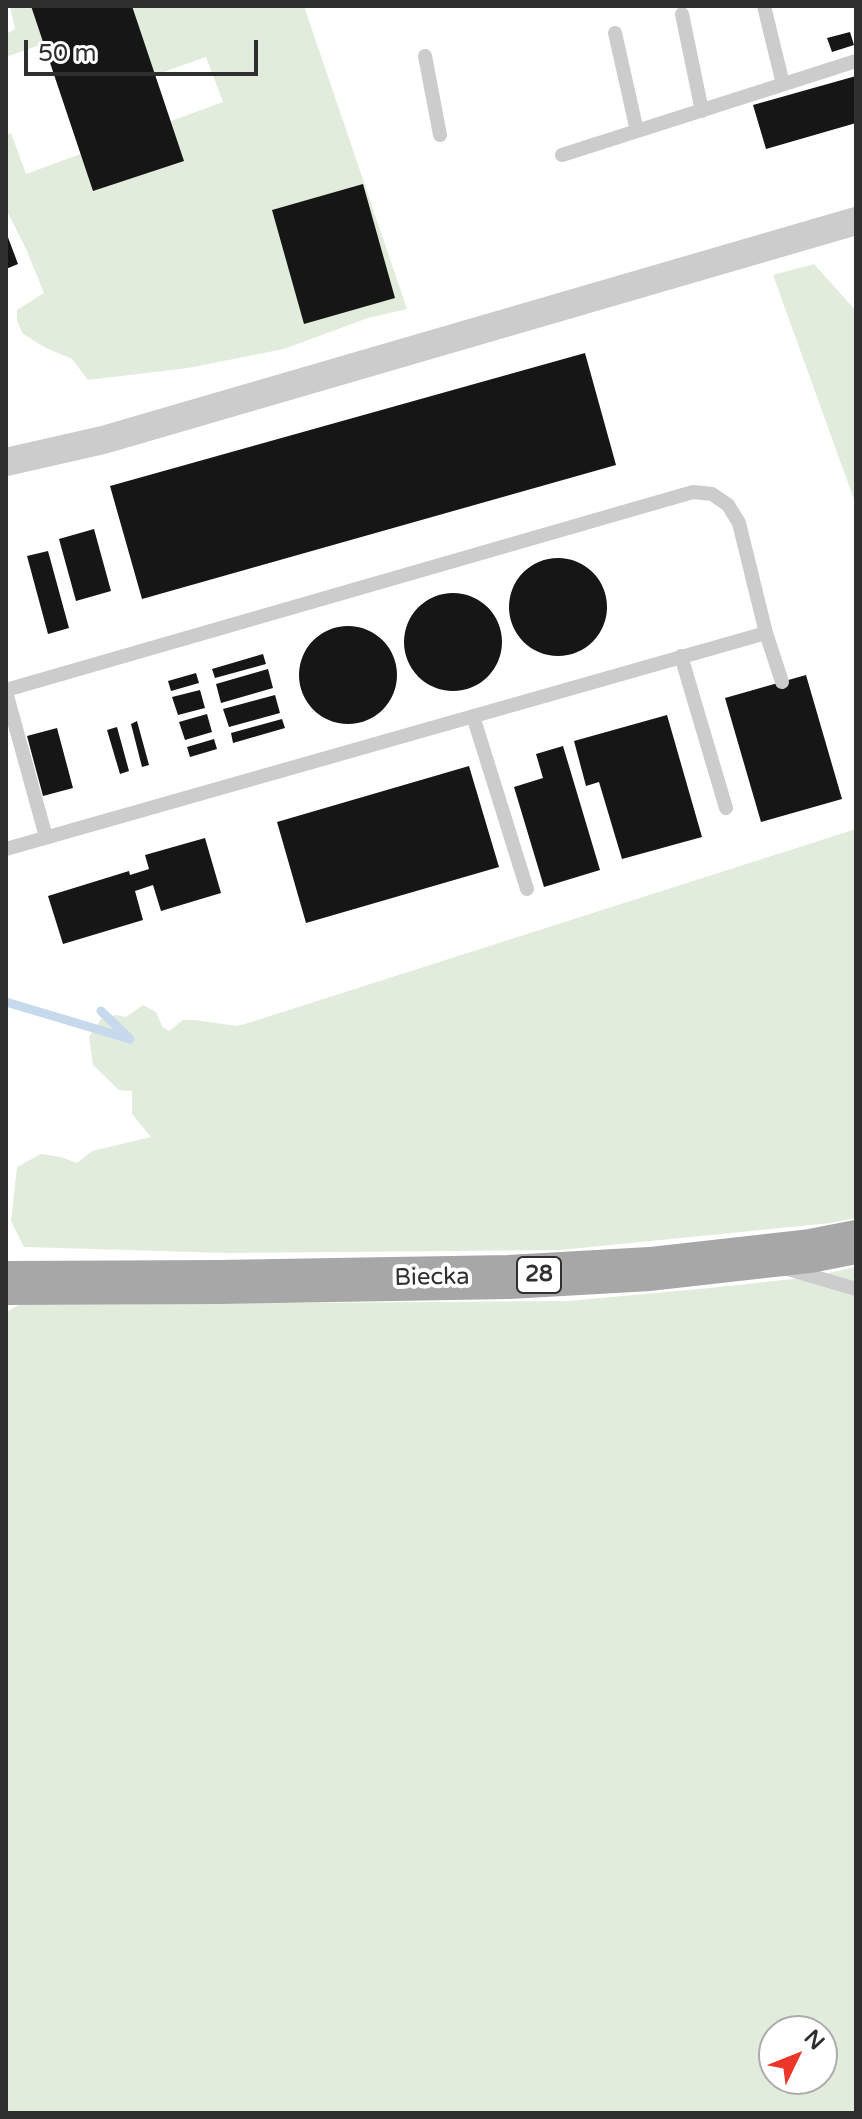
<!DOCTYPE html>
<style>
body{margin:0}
#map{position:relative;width:862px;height:2119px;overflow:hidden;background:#fff;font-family:"Varela Round",sans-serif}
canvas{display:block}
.frame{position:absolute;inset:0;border:8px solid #2f2f2f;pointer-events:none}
.north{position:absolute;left:758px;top:2015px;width:80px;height:80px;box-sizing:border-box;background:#fff;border:2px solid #acacac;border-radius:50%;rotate:47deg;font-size:22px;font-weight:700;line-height:32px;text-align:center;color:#2f2f2f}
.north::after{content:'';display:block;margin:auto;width:28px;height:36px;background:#ec362a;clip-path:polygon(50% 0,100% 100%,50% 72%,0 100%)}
.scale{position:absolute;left:24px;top:40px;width:234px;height:36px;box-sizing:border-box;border:4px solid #2f2f2f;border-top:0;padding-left:10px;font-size:24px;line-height:28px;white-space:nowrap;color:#2f2f2f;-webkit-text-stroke:6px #fff;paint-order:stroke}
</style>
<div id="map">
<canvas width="862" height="2119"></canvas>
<div class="frame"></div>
<div class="north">N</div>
<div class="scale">50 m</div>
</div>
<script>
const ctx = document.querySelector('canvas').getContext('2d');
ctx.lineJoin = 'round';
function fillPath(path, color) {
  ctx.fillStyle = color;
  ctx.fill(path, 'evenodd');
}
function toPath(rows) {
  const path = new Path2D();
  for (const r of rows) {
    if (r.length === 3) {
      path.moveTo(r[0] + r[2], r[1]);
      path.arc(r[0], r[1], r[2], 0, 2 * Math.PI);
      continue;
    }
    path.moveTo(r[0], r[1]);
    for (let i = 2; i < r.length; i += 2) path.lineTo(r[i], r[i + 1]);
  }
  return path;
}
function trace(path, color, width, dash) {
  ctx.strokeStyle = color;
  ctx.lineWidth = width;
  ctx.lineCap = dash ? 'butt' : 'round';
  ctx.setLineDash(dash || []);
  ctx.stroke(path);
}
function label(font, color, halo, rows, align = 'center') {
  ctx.font = font + ' "Varela Round",sans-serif';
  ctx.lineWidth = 8;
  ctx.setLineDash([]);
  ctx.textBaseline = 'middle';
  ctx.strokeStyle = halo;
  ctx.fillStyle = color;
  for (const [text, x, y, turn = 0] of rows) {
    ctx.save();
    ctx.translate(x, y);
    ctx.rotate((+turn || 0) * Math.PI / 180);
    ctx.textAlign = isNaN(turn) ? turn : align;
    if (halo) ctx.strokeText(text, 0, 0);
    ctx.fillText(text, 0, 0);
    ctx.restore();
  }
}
fillPath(toPath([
 [10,6,304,6,407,309,368,318,284,349,188,368,88,380,72,359,46,348,23,334,17,321,17,310,44,293,26,249,6,209,6,135,11,133,26,174,223,102,206,57,138,81,115,18,6,57,6,34,15,29],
 [814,264,856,311,856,505,773,275],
 [856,829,856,1218,831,1223,560,1250,228,1253,24,1247,11,1221,17,1167,41,1154,61,1157,77,1163,92,1151,151,1137,132,1114,132,1091,119,1090,93,1065,89,1037,101,1019,116,1015,126,1017,143,1005,156,1012,162,1026,169,1031,183,1020,195,1020,236,1026,245,1024],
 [856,1267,856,2113,6,2113,6,1312,19,1305,568,1301,710,1288,810,1277],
 [774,2031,822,2031,822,2079,774,2079]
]), '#e2ecdc');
trace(toPath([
 [6,1002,130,1039,101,1011]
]), '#c7d9ed', 9);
fillPath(toPath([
 [31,6,132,6,184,161,93,191],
 [850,32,854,45,832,52,827,38],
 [856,76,856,123,766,149,753,105],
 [363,184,395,298,304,324,272,210],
 [6,232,18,264,6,269],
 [585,353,616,465,142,599,110,486],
 [94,529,111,591,76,601,59,539],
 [48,551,69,628,48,634,27,556],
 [558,607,49],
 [453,642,49],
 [348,675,49],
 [263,654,266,664,215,678,212,669],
 [268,669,273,688,221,703,216,684],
 [196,673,199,683,171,691,168,681],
 [806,675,842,799,761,822,725,698],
 [200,690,205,708,178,715,172,697],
 [275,695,280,713,229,727,223,709],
 [207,714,212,732,185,740,179,722],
 [667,715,702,837,622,859,599,782,586,786,574,741],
 [282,719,285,728,233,743,231,733],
 [137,721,149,765,142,767,131,724],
 [117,727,129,771,120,774,107,730],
 [57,728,73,788,43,796,27,736],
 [214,739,217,749,190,757,187,747],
 [563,746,600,870,544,887,514,787,543,778,536,754],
 [469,766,499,867,306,923,277,822],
 [205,838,221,893,161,911,153,885,135,891,143,920,63,944,48,896,129,871,130,875,149,869,145,855]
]), '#161616');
trace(toPath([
 [764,6,783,84],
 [682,14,702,111],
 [615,33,637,131],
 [425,56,440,135],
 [562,155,856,61],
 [766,633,782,682],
 [681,656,726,808],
 [6,690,693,492,712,494,728,505,739,523,766,633,6,849],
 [6,692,46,837],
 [473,716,527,889],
 [788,1269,856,1289]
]), '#ccc', 14);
trace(toPath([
 [6,462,103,440,856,221]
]), '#ccc', 28);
trace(toPath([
 [6,1283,219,1282,509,1277,650,1269,810,1251,856,1242]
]), '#a7a7a7', 44);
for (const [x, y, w] of [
 [539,1275,44]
]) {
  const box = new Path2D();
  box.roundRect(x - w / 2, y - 18, w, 36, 6);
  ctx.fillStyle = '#fff';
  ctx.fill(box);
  trace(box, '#2f2f2f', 2);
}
label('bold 22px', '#2f2f2f', null, [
 ["28",539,1275]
]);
label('24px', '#2f2f2f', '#fff', [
 ["Biecka",432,1278,-1]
]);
</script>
